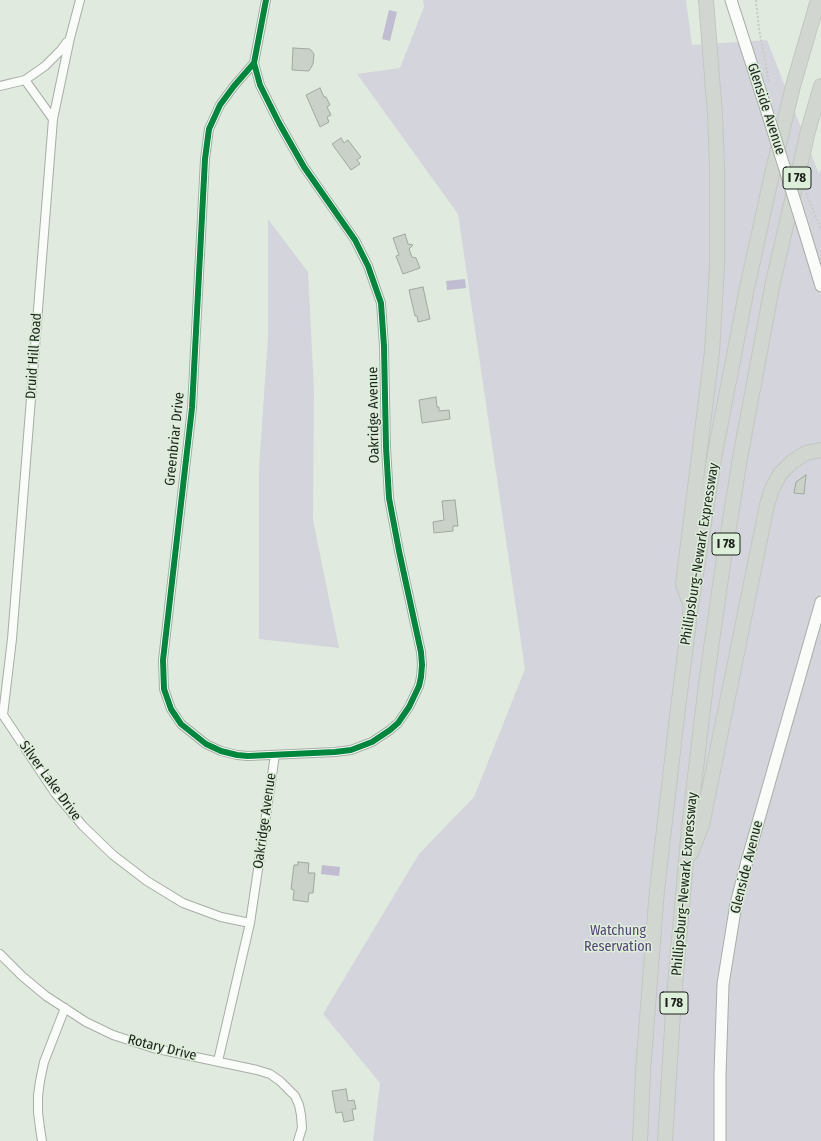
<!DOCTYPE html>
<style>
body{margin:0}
canvas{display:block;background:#e0eade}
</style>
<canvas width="821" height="1141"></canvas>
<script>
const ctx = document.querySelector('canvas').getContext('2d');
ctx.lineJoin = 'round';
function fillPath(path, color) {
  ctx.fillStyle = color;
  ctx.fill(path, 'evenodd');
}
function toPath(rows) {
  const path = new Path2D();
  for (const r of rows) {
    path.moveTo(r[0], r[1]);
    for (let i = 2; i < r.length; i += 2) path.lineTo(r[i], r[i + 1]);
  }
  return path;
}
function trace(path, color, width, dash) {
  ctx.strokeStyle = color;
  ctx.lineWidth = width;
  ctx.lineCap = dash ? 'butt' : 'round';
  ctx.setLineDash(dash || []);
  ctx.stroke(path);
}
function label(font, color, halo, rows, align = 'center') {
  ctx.font = font + ' "Fira Sans Condensed",sans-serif';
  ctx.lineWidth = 3;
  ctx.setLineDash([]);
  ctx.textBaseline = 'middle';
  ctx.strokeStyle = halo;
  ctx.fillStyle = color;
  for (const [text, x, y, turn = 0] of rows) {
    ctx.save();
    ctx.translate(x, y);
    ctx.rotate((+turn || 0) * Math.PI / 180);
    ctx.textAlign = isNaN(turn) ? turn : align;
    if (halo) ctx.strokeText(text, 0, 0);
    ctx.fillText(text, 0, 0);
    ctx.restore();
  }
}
fillPath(toPath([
 [423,0,686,0,692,45,767,40,819,174,821,168,821,1141,373,1141,380,1083,323,1014,419,854,474,797,525,669,458,214,357,74,400,68,424,7],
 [268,219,308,272,314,390,313,520,339,648,259,639,259,468,268,337]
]), '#d4d5dc');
fillPath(toPath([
 [389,10,397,12,390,41,382,39],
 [465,279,466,288,447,290,446,281],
 [322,865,340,867,339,876,321,874]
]), '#c0bcd1');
const building = toPath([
 [293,48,310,49,314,54,313,64,309,71,292,70,293,48],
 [320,88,324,97,326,97,330,105,327,107,331,115,327,117,329,122,320,127,306,95,320,88],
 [341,138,344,143,348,140,361,157,357,160,360,164,351,170,332,144,341,138],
 [405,234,408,244,413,245,409,249,412,257,416,258,420,268,403,274,396,256,399,255,393,238,405,234],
 [423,287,430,319,418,322,417,316,415,316,409,290,423,287],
 [436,397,437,407,439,407,439,411,449,410,450,419,422,423,419,400,436,397],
 [806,475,804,494,794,493,796,482,806,475],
 [455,500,458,526,453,526,453,531,434,533,433,522,444,520,442,501,455,500],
 [298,862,309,863,308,873,315,873,313,893,309,893,308,902,293,900,294,890,291,889,294,865,298,865,298,862],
 [346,1089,348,1101,354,1100,356,1109,352,1109,354,1120,344,1122,342,1112,336,1113,332,1091,346,1089]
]);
fillPath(building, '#c9d1c8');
trace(building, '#a1a89f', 1);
const minor = toPath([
 [254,63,234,86,220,105,209,129,205,159,192,408,163,660,164,689,171,709,181,724,206,744,221,751,237,755,248,756,335,752,351,750,372,742,390,730,398,723,409,707,419,686,421,677,422,665,421,652,399,551,389,498,386,447,384,346,381,303,368,266,355,240,304,167,279,123,260,85,254,63,266,0],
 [25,80,53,119],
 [0,86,25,80,45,66,61,50,67,42],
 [0,713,3,715,55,793,83,826,113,855,147,881,183,903,221,917,250,923],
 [3,715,12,639,53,119,70,38,80,0],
 [0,954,22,976,46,996,86,1022,113,1035,153,1048,257,1070,270,1074,280,1081,295,1096,299,1105,301,1115,302,1128,298,1141],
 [218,1061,250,923,275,755],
 [42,1141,40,1128,38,1112,38,1096,40,1081,44,1062,65,1008]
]);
const secondary = toPath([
 [731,0,768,115],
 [803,227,821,286],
 [720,1141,720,1074,723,984,736,904,747,861,821,602]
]);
const motorway = toPath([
 [690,604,683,584,712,352,717,266,717,165,715,115,706,0],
 [691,853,702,825,767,505,772,489,780,474,792,462,806,453,821,450],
 [640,1141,643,1071,657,890,678,708,691,606,715,453,747,288,772,174,793,86,818,0],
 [665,1141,674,997,689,827,706,684,722,571,740,458,773,282,808,131,821,86]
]);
trace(minor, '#a7aea5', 10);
trace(secondary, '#a7aea5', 13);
trace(motorway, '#c2c7c1', 16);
trace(toPath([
 [756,0,759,29,769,83],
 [806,193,821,229]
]), '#c8cbc7', 2, [2, 2]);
trace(minor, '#fafcfa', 8);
trace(secondary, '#fafcfa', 11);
trace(motorway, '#d1d7d0', 14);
const secondaryBridge = toPath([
 [768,115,803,227]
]);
trace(secondaryBridge, '#a7aea5', 13, []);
trace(secondaryBridge, '#fafcfa', 11);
trace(toPath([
 [254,63,234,86,220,105,209,129,205,159,192,408,163,660,164,689,171,709,181,724,206,744,221,751,237,755,248,756,335,752,351,750,372,742,390,730,398,723,409,707,419,686,421,677,422,665,421,652,399,551,389,498,386,447,384,346,381,303,368,266,355,240,304,167,279,123,260,85,254,63,266,0]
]), '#00873e', 6);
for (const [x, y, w] of [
 [797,178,28],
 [726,544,28],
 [674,1003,28]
]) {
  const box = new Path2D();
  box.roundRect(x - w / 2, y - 11, w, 22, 3);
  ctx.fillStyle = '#ddeeda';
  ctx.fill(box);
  trace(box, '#1c221b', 1);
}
label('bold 13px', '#1c221b', null, [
 ["I 78",797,178],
 ["I 78",726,544],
 ["I 78",674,1003]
]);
label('14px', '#1c221b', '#ddeeda', [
 ["Glenside Avenue",766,109,72],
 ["Druid Hill Road",34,356,-86],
 ["Oakridge Avenue",374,415,-91],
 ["Greenbriar Drive",175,439,-84],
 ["Phillipsburg-Newark Expressway",700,554,-81],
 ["Silver Lake Drive",50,781,54],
 ["Oakridge Avenue",265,821,-82],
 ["Glenside Avenue",747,867,-76],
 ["Phillipsburg-Newark Expressway",685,884,-85],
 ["Rotary Drive",162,1048,14]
]);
label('14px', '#554475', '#ddeeda', [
 ["Watchung",618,931],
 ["Reservation",618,947]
]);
</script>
